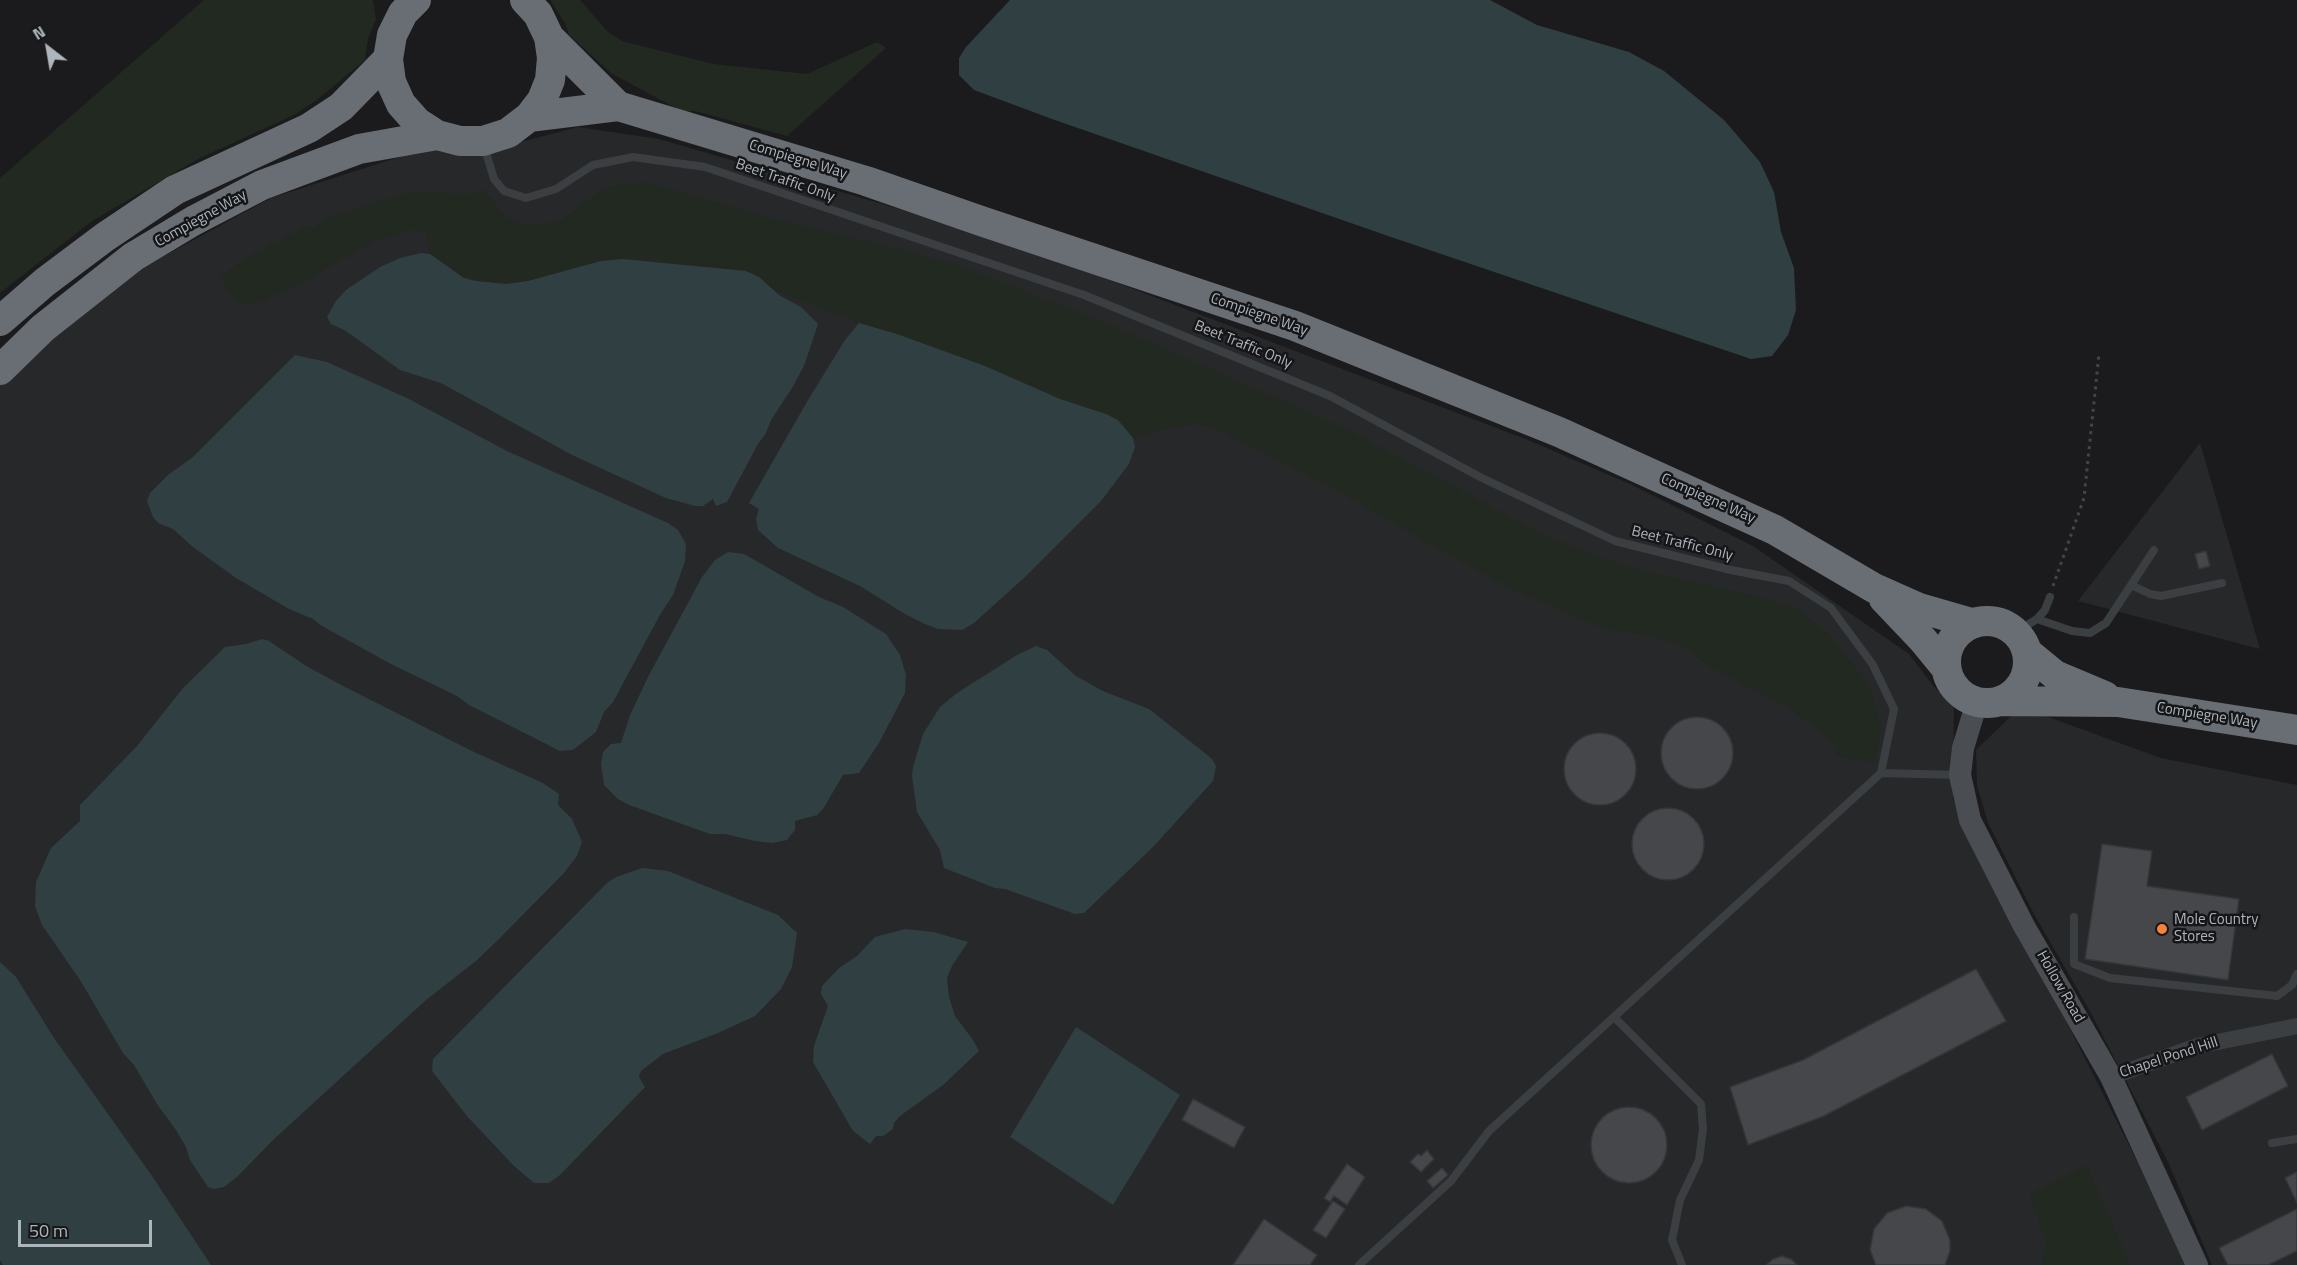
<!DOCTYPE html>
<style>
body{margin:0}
#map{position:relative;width:2297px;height:1265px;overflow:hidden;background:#1b1b1d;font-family:"Titillium Web",sans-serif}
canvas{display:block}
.north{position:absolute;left:18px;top:18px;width:60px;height:60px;-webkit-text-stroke:4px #161618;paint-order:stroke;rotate:329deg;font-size:16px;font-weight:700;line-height:24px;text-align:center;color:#adb6bd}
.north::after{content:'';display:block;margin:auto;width:21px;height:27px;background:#adb6bd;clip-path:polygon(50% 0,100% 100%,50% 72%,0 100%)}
.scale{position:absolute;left:18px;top:1220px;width:134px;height:27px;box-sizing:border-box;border:3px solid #adb6bd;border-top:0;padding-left:8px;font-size:18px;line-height:21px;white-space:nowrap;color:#adb6bd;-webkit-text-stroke:4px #161618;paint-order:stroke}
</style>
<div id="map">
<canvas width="2297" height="1265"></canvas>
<div class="north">N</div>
<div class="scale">50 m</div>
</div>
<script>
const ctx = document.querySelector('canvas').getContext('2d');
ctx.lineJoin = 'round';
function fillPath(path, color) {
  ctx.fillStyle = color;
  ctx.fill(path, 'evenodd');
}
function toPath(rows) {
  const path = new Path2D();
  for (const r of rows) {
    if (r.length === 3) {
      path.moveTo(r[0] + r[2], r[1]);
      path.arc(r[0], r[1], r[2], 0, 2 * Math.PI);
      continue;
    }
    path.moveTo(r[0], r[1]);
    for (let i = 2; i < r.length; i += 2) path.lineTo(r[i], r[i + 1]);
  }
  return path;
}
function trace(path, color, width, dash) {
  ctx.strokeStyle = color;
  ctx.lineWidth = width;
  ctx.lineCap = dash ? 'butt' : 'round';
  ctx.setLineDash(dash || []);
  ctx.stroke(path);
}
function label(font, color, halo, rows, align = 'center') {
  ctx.font = font + ' "Titillium Web",sans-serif';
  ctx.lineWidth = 5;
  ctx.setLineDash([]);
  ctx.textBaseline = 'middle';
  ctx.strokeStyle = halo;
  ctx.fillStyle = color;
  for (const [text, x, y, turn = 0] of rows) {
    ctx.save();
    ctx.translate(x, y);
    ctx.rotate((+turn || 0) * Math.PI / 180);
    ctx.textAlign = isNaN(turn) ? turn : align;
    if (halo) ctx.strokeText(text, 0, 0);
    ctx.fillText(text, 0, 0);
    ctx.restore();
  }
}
fillPath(toPath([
 [578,127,659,139,920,215,1089,272,1528,440,1630,484,1753,546,1909,654,1935,688,1954,706,1953,799,2159,1204,2186,1265,0,1265,0,384,12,368,142,268,271,198,440,144,486,151],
 [2200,443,2260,649,2078,601],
 [2037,713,2161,758,2297,785,2297,1265,2212,1265,2168,1162,2091,1013,2034,914,1988,823,1977,785,1976,750,2013,714]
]), '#27282a');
fillPath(toPath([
 [204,0,373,0,376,20,368,38,365,60,317,100,294,115,198,159,92,221,0,293,0,178],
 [550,0,580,0,608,32,622,41,714,64,807,74,877,42,886,48,787,136,695,111,681,111,611,73,569,35,565,23],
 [642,183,656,185,763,216,907,251,965,268,1106,323,1344,428,1539,532,1584,552,1638,570,1747,594,1783,604,1800,611,1829,634,1861,675,1873,695,1880,722,1878,749,1875,762,1835,756,1837,750,1828,736,1784,705,1707,665,1683,646,1651,636,1611,630,1580,619,1511,588,1443,552,1347,496,1212,427,1195,424,1160,430,1133,438,1118,420,1060,399,1038,388,897,334,859,323,770,288,759,277,746,271,623,259,601,261,528,281,506,284,476,281,464,278,449,270,430,254,426,231,412,230,376,241,297,285,254,304,242,304,234,298,220,277,248,257,308,226,314,228,323,220,337,215,406,193,468,194,484,190,507,218,520,224,536,226,561,220,603,189,620,185],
 [2087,1165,2130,1265,2041,1265,2046,1243,2030,1194]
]), '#212920');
fillPath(toPath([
 [1010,0,1490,0,1537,25,1629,52,1664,71,1724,120,1760,162,1774,192,1781,232,1794,268,1796,310,1788,335,1772,356,1751,359,1391,237,1052,119,974,90,959,75,959,58,966,47],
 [421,253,430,254,464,278,476,281,506,284,528,281,601,261,623,259,746,271,759,277,779,295,801,307,818,324,804,366,792,388,771,420,766,433,758,444,727,502,716,506,713,499,703,506,695,506,666,498,572,455,441,383,400,370,346,331,331,324,327,317,336,301,346,290,380,267,400,258],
 [859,323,897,334,985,366,1060,399,1106,414,1118,420,1133,438,1135,447,1129,464,1101,501,1025,577,974,623,962,630,938,629,925,624,905,614,860,586,778,548,758,530,756,519,759,509,749,503,808,400,845,340],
 [295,355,327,362,407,398,507,451,668,523,678,530,686,544,685,561,673,595,661,613,613,702,604,712,596,732,573,750,560,751,469,705,457,696,391,664,322,626,313,619,289,609,236,578,193,547,173,529,158,523,153,517,147,501,150,493,168,475,193,457],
 [728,552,744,554,819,597,843,607,886,634,900,655,906,675,905,693,879,743,859,773,843,775,823,809,817,815,795,821,795,830,787,840,772,843,755,841,725,834,710,834,629,805,618,799,604,785,601,764,603,752,611,744,621,743,630,715,649,675,702,577,715,560],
 [262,639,269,641,308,667,345,687,474,752,543,783,559,794,558,805,572,819,582,842,577,856,564,873,498,940,476,961,426,1000,273,1140,237,1177,224,1187,214,1189,208,1187,190,1160,186,1147,176,1130,157,1104,134,1065,123,1053,80,980,42,925,35,906,36,882,51,848,80,821,80,805,137,746,183,688,225,647,246,644],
 [1036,646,1047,650,1076,676,1103,691,1149,709,1201,750,1212,759,1216,766,1213,781,1154,846,1084,913,1075,914,1005,889,995,888,944,868,940,850,917,812,912,776,913,767,923,734,940,707,957,693,1017,655],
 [642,868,668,871,778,915,797,933,792,967,781,989,755,1016,718,1033,663,1054,641,1071,639,1077,645,1087,560,1175,549,1183,534,1183,513,1165,466,1115,432,1071,433,1059,607,883,616,877],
 [905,929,934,932,968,942,952,966,947,978,949,997,955,1016,973,1040,979,1051,943,1085,900,1116,894,1123,893,1129,883,1136,876,1136,870,1144,853,1131,813,1062,814,1046,828,1006,821,994,822,986,839,968,857,956,875,937],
 [0,962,16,977,54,1038,152,1176,211,1265,3,1265,0,1260],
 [1076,1027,1180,1095,1113,1205,1010,1137]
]), '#303f42');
const building = toPath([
 [2206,551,2210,566,2199,569,2195,554,2206,551],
 [1697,753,36],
 [1600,769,36],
 [1668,844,36],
 [2102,844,2152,851,2147,886,2239,899,2228,980,2085,959,2102,844],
 [1976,969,2006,1021,1824,1116,1748,1145,1730,1087,1803,1060,1976,969],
 [2272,1054,2288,1086,2202,1130,2186,1097,2272,1054],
 [1193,1099,1245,1127,1234,1148,1182,1120,1193,1099],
 [1629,1145,38],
 [1427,1150,1434,1159,1421,1172,1410,1162,1418,1154,1421,1156,1427,1150],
 [1347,1164,1365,1177,1347,1205,1334,1196,1330,1202,1324,1198,1347,1164],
 [1442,1168,1448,1175,1433,1188,1427,1181,1442,1168],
 [2297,1172,2297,1203,2285,1178,2297,1172],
 [1333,1201,1345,1209,1326,1238,1313,1230,1333,1201],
 [1906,1206,1926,1209,1942,1221,1950,1240,1950,1251,1945,1265,1876,1265,1870,1250,1874,1229,1887,1213,1906,1206],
 [2297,1209,2297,1251,2268,1265,2228,1265,2219,1248,2297,1209],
 [1264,1219,1317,1255,1310,1265,1233,1265,1264,1219],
 [1782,1256,1791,1259,1797,1265,1766,1265,1773,1259,1782,1256]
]);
fillPath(building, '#45474a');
trace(building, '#353639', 1.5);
trace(toPath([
 [2053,586,2084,498,2099,354]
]), '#424649', 3, [3, 4.5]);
trace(toPath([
 [484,146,494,179,504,191,526,198,556,189,593,165,633,157,705,167,1084,295,1330,396,1482,478,1615,541,1731,570,1789,581,1831,608,1873,665,1894,709,1881,773],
 [2131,585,2150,594,2161,596,2222,583],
 [2037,619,2045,610,2050,597],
 [2016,632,2037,619,2072,631,2090,633,2106,623,2154,550],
 [2074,917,2074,964,2110,978,2277,996,2292,985,2297,974],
 [1614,1017,1701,1104,1703,1129,1699,1160,1680,1200,1672,1240,1682,1265],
 [2272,1143,2297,1139],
 [1359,1265,1451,1181,1489,1131,1881,773,1959,775]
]), '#3c3f42', 8);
trace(toPath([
 [2111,1077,2197,1046,2297,1026]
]), '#3c3f42', 16);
trace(toPath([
 [1977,702,1963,748,1960,775,1970,820,2024,926,2111,1077,2197,1265]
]), '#4a4e52', 22);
trace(toPath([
 [416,0,403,13,392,35,388,59,391,82,401,104,417,122,437,135,460,141,483,141,508,133,529,117,542,100,550,80,552,58,549,37,538,14,525,0],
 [549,37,618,106],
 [529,117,618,106,866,181,981,221,1295,326,1559,432,1775,530,1874,588,1919,608,1971,623],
 [0,321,45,282,105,237,175,190,309,128,341,107,388,59],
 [0,370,43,328,133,257,193,221,262,185,359,149,437,135],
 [1884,599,1923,640,1946,668],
 [1987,662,41],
 [2027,652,2055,675,2105,696],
 [2000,701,2118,702,2297,730]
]), '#686e73', 30);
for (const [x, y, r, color] of [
 [2162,929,6,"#f5823b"]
]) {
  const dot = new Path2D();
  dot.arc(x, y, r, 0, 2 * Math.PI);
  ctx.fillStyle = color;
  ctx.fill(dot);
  trace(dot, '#161618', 2);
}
label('15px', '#adb6bd', '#161618', [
 ["Compiegne Way",798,160,17],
 ["Beet Traffic Only",785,181,19],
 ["Compiegne Way",201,219,-29],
 ["Compiegne Way",1259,315,19],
 ["Beet Traffic Only",1243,345,22],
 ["Compiegne Way",1708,499,24],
 ["Beet Traffic Only",1682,544,14],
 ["Compiegne Way",2207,716,9],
 ["Hollow Road",2060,987,60],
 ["Chapel Pond Hill",2169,1058,-18]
]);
label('15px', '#adb6bd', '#161618', [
 ["Mole Country",2174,920],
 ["Stores",2174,937]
], 'left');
</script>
